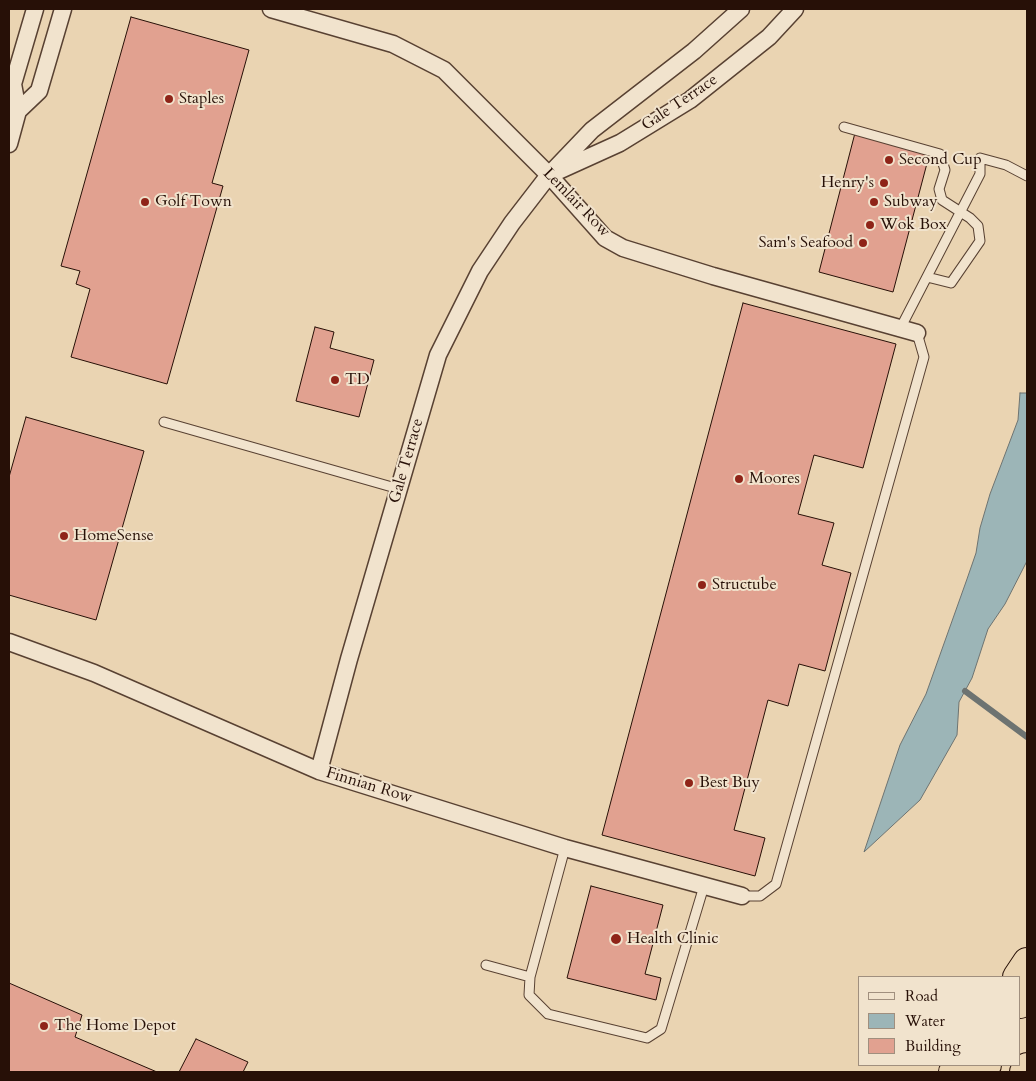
<!DOCTYPE html>
<style>
body{margin:0}
#map{position:relative;width:1036px;height:1081px;overflow:hidden;background:#ead4b2;font-family:Cardo,serif}
canvas{display:block}
.frame{position:absolute;inset:0;border:10px solid #271007;pointer-events:none}
.legend{position:absolute;left:858px;top:976px;width:162px;height:90px;box-sizing:border-box;background:#f1e3cd;border:1px solid #a08f7e;margin:0;padding:6px 9px;list-style:none;font-size:15px;color:#271007}
.legend li{display:flex;align-items:center;gap:10px;height:25px}
.legend b{width:25px;border:1px solid #a08f7e}
</style>
<div id="map">
<canvas width="1036" height="1081"></canvas>
<div class="frame"></div>
<ul class="legend">
<li><b style="height:6px;background:#f1e3cd"></b>Road</li>
<li><b style="height:14px;background:#9cb5b7"></b>Water</li>
<li><b style="height:14px;background:#e1a190"></b>Building</li>
</ul>
</div>
<script>
const ctx = document.querySelector('canvas').getContext('2d');
ctx.lineJoin = 'round';
function fillPath(path, color) {
  ctx.fillStyle = color;
  ctx.fill(path, 'evenodd');
}
function toPath(rows) {
  const path = new Path2D();
  for (const r of rows) {
    path.moveTo(r[0], r[1]);
    for (let i = 2; i < r.length; i += 2) path.lineTo(r[i], r[i + 1]);
  }
  return path;
}
function trace(path, color, width, dash) {
  ctx.strokeStyle = color;
  ctx.lineWidth = width;
  ctx.lineCap = dash ? 'butt' : 'round';
  ctx.setLineDash(dash || []);
  ctx.stroke(path);
}
function label(font, color, halo, rows, align = 'center') {
  ctx.font = font + ' Cardo,serif';
  ctx.lineWidth = 4;
  ctx.setLineDash([]);
  ctx.textBaseline = 'middle';
  ctx.strokeStyle = halo;
  ctx.fillStyle = color;
  for (const [text, x, y, turn = 0] of rows) {
    ctx.save();
    ctx.translate(x, y);
    ctx.rotate((+turn || 0) * Math.PI / 180);
    ctx.textAlign = isNaN(turn) ? turn : align;
    if (halo) ctx.strokeText(text, 0, 0);
    ctx.fillText(text, 0, 0);
    ctx.restore();
  }
}
const water = toPath([
 [1020,393,1027,393,1027,561,1005,604,988,629,972,678,959,702,957,735,920,800,864,852,900,745,926,694,967,579,976,553,980,528,990,494,1018,420,1020,393]
]);
fillPath(water, '#9cb5b7');
trace(water, '#6d7371', 1);
trace(toPath([
 [965,691,1027,737]
]), '#6d7371', 6);
const building = toPath([
 [131,17,249,50,212,183,223,186,167,384,71,357,90,289,76,284,80,271,61,266,131,17],
 [855,133,930,152,893,292,819,272,855,133],
 [743,303,896,344,863,468,814,455,798,514,834,523,822,565,851,573,825,671,799,664,788,706,768,700,734,830,765,838,755,876,602,835,743,303],
 [315,327,334,332,330,348,374,360,359,417,296,401,315,327],
 [26,417,144,451,96,620,9,595,9,477,26,417],
 [591,886,663,905,645,974,661,978,656,1000,567,978,591,886],
 [9,983,82,1015,75,1037,157,1072,9,1072,9,983],
 [196,1039,248,1062,243,1072,179,1072,196,1039]
]);
fillPath(building, '#e1a190');
trace(building, '#271007', 1);
const lane = toPath([
 [844,127,940,154,945,170,939,189,942,200,970,218,978,226,980,241,951,283,927,277],
 [901,327,980,174,980,158,1006,165,1027,176],
 [164,422,399,489],
 [565,848,530,977,529,995,548,1014,647,1038,661,1029,704,886],
 [742,896,760,896,776,884,924,357,917,333],
 [486,965,530,977]
]);
const street = toPath([
 [271,9,393,44,444,70,549,175,605,238,623,248,713,276,917,333],
 [18,111,39,91,63,9],
 [9,144,18,111,13,84,35,9],
 [556,172,620,143,690,100,769,37,795,9],
 [9,642,94,673,319,771,565,848,742,896],
 [319,771,349,659,438,355,480,271,512,223,549,175,592,130,694,51,741,9]
]);
const highway = toPath([
 [1017,977,1027,962],
 [1020,1004,1027,991],
 [953,1072,958,1065],
 [982,1072,987,1065],
 [1024,1072,1027,1067]
]);
trace(lane, '#584132', 11);
trace(street, '#584132', 19);
trace(highway, '#271007', 30);
trace(lane, '#f1e3cd', 9);
trace(street, '#f1e3cd', 16);
trace(highway, '#ead4b2', 28);
for (const [x, y, r, color] of [
 [169,99,5,"#8f2418"],
 [889,160,5,"#8f2418"],
 [884,183,5,"#8f2418"],
 [145,202,5,"#8f2418"],
 [874,202,5,"#8f2418"],
 [870,225,5,"#8f2418"],
 [863,243,5,"#8f2418"],
 [335,380,5,"#8f2418"],
 [739,479,5,"#8f2418"],
 [64,536,5,"#8f2418"],
 [702,585,5,"#8f2418"],
 [689,783,5,"#8f2418"],
 [616,939,6,"#8f2418"],
 [44,1026,5,"#8f2418"]
]) {
  const dot = new Path2D();
  dot.arc(x, y, r, 0, 2 * Math.PI);
  ctx.fillStyle = color;
  ctx.fill(dot);
  trace(dot, '#f1e3cd', 2);
}
label('16px', '#271007', '#f1e3cd', [
 ["Staples",179,99],
 ["Second Cup",899,160],
 ["Henry's",874,183,"right"],
 ["Golf Town",155,202],
 ["Subway",884,202],
 ["Wok Box",880,225],
 ["Sam's Seafood",853,243,"right"],
 ["TD",345,380],
 ["Moores",749,479],
 ["HomeSense",74,536],
 ["Structube",712,585],
 ["Best Buy",699,783],
 ["Health Clinic",627,939],
 ["The Home Depot",54,1026]
], 'left');
label('16px', '#271007', '#f1e3cd', [
 ["Gale Terrace",680,103,-34],
 ["Lemlair Row",576,203,46],
 ["Gale Terrace",407,461,-74],
 ["Finnian Row",369,786,17]
]);
</script>
